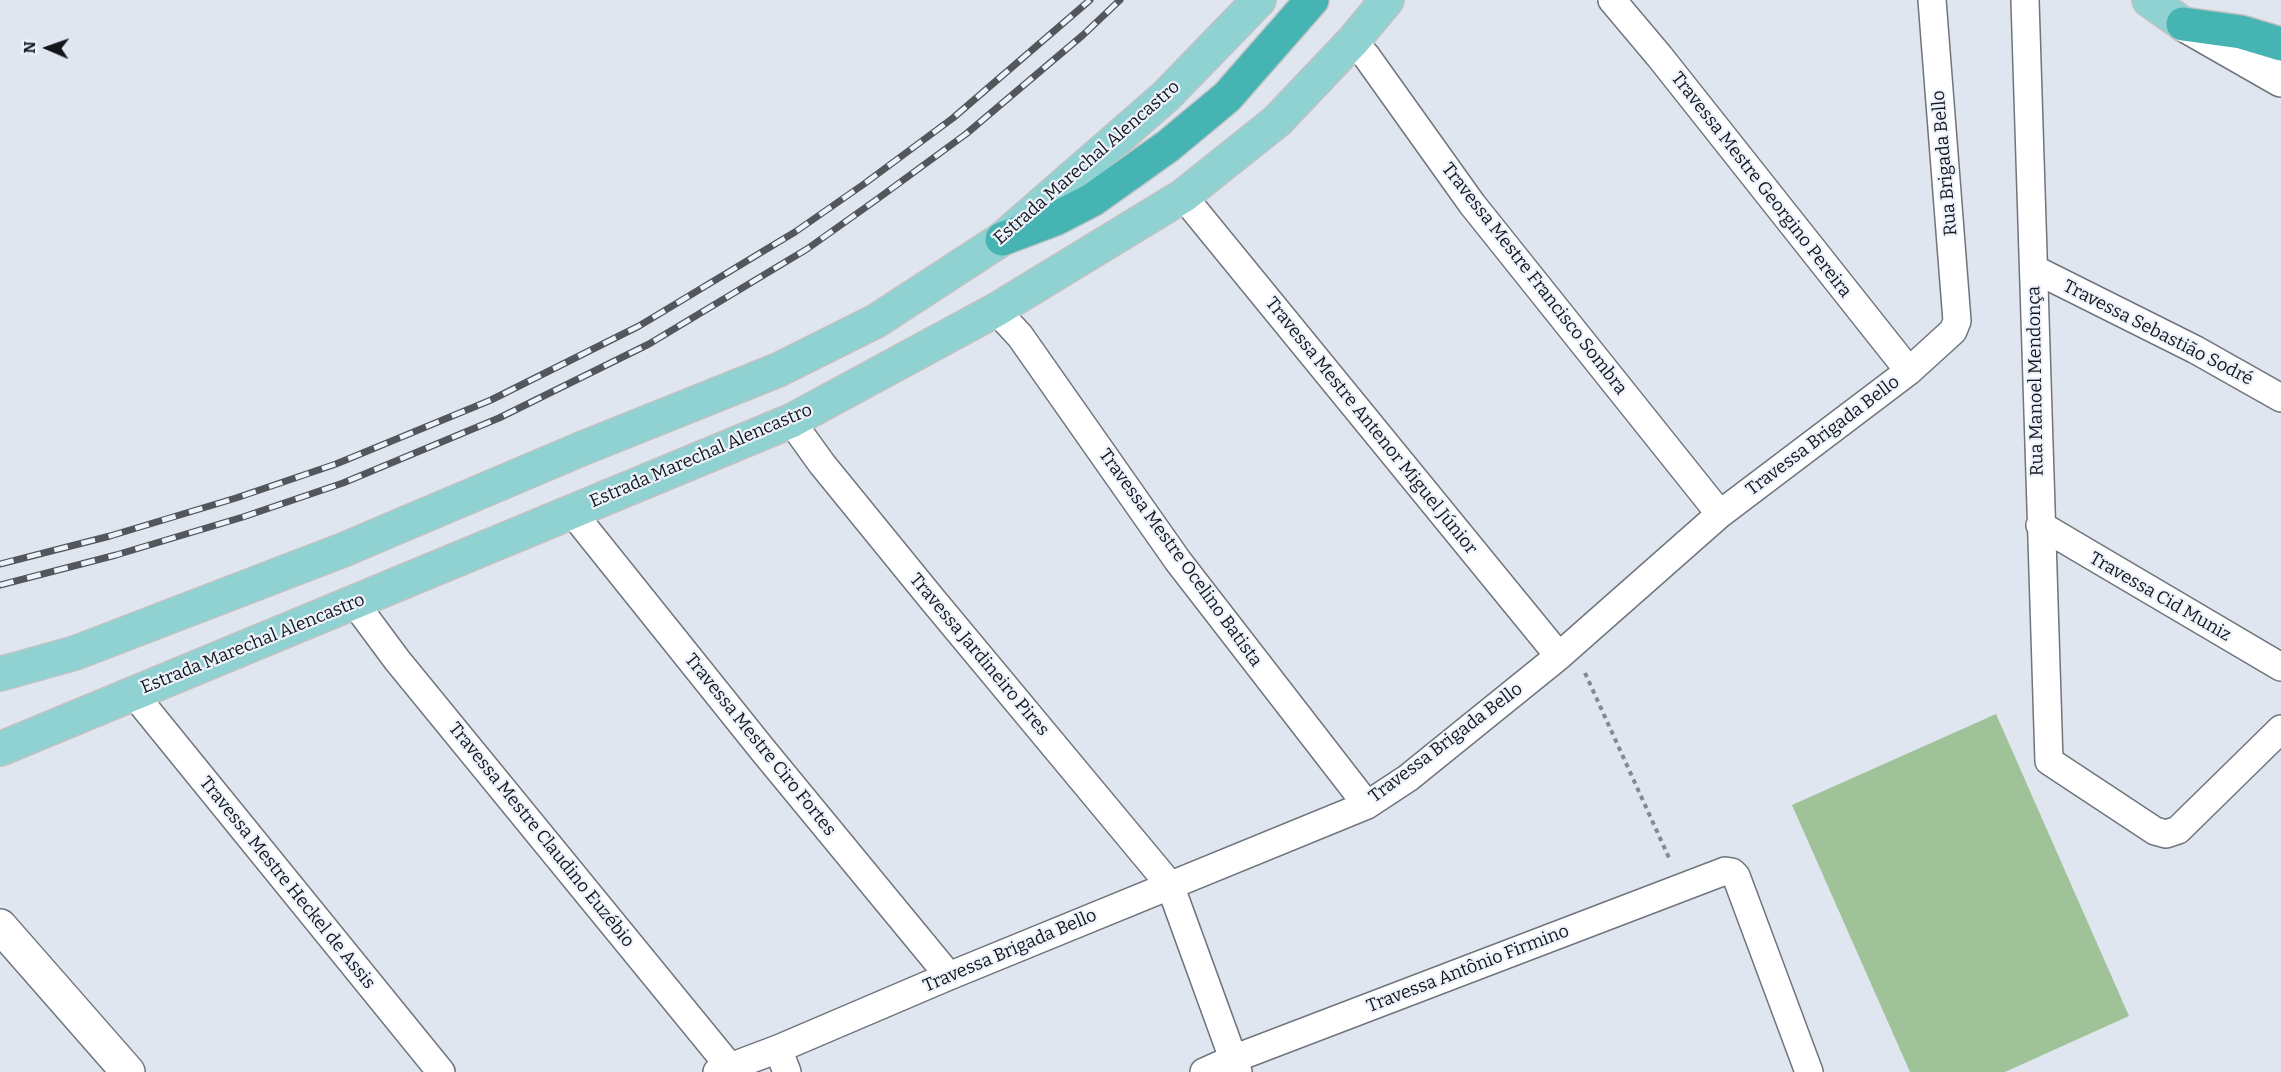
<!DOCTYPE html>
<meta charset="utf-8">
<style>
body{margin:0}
#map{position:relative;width:2281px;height:1072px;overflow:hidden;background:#e0e6ef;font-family:Bitter,serif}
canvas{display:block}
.north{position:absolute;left:18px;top:18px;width:60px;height:60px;-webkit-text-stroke:4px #edf3fd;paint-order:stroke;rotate:272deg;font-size:16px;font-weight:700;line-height:24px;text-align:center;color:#141619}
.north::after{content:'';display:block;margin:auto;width:21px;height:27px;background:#141619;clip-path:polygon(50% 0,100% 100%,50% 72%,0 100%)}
</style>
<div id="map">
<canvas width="2281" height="1072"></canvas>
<div class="north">N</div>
</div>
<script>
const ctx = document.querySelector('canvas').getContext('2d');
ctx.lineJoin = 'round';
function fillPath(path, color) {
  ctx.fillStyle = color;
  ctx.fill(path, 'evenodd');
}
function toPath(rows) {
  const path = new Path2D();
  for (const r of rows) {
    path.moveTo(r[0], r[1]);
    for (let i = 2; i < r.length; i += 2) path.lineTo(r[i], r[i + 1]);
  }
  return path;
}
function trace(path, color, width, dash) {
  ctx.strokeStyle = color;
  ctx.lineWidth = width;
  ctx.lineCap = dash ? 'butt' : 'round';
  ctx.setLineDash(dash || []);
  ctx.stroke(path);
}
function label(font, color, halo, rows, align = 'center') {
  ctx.font = font + ' Bitter,serif';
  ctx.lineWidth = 4.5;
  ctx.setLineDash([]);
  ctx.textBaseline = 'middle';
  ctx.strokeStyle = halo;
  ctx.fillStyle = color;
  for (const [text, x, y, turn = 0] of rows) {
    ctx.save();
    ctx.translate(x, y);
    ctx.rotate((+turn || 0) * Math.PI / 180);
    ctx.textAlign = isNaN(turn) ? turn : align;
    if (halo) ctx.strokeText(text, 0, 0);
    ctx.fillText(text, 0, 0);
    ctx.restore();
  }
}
fillPath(toPath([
 [1996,714,2129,1016,2005,1072,1910,1072,1792,805]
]), '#9fc299');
const minor = toPath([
 [1612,0,1660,57,1909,371],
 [2025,0,2049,761,2155,831,2166,834,2178,830,2281,729],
 [1353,41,1367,57,1472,204,1720,514],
 [1183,196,1559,656],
 [2034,269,2196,350,2281,398],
 [996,310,1020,336,1178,561,1367,805],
 [791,421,822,464,932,599,1170,885,1238,1072],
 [572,512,762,749,949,976],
 [2040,525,2281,667],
 [354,602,397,660,730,1067],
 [133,693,441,1072],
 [778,1049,787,1072],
 [717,1072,778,1049,949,976,1367,805,1408,778,1559,656,1720,514,1909,371,1953,331,1957,321,1932,0],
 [1204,1072,1233,1059,1725,871,1732,872,1736,876,1809,1072]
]);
const tertiary = toPath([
 [2183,24,2281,80],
 [0,926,128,1072]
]);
const primary = toPath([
 [2149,0,2183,24],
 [0,674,75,653,343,550,581,449,778,370,876,321,1002,239,1166,96,1259,0],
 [0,749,791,421,996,310,1183,196,1277,121,1353,41,1387,0]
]);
const motorway = toPath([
 [2183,24,2241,32,2281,44],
 [1002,239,1055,219,1092,200,1168,146,1227,97,1312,0]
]);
trace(minor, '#6f747d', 30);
trace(tertiary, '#6f747d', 36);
trace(primary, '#c2c2c3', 36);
trace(motorway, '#c2c2c3', 36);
trace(toPath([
 [1585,673,1670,860]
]), '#84888f', 4, [4.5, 4.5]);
trace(minor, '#fff', 27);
trace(tertiary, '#fff', 33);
trace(primary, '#90d2d1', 33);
trace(motorway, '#46b4b2', 33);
const rail = toPath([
 [0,564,110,536,236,498,336,464,491,400,639,326,795,232,864,184,953,118,1090,0],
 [0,585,116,555,243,517,343,483,499,418,649,344,807,249,876,200,966,134,1083,35,1120,0]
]);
trace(rail, '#53565b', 7);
trace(rail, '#edf3fd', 4.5, [14]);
label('18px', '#141619', '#edf3fd', [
 ["Estrada Marechal Alencastro",1087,163,-41],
 ["Rua Brigada Bello",1945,163,-95],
 ["Travessa Mestre Georgino Pereira",1761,185,52],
 ["Travessa Mestre Francisco Sombra",1534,279,52],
 ["Travessa Sebastião Sodré",2158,333,27],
 ["Rua Manoel Mendonça",2036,381,-91],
 ["Travessa Mestre Antenor Miguel Júnior",1371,426,51],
 ["Travessa Brigada Bello",1823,436,-37],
 ["Estrada Marechal Alencastro",701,456,-23],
 ["Travessa Mestre Ocelino Batista",1180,558,54],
 ["Travessa Cid Muniz",2160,597,30],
 ["Estrada Marechal Alencastro",253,644,-22],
 ["Travessa Jardineiro Pires",979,655,50],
 ["Travessa Brigada Bello",1446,743,-37],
 ["Travessa Mestre Ciro Fortes",760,745,51],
 ["Travessa Mestre Claudino Euzébio",541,835,51],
 ["Travessa Mestre Heckel de Assis",287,883,51],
 ["Travessa Brigada Bello",1010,951,-23],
 ["Travessa Antônio Firmino",1468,969,-21]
]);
</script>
